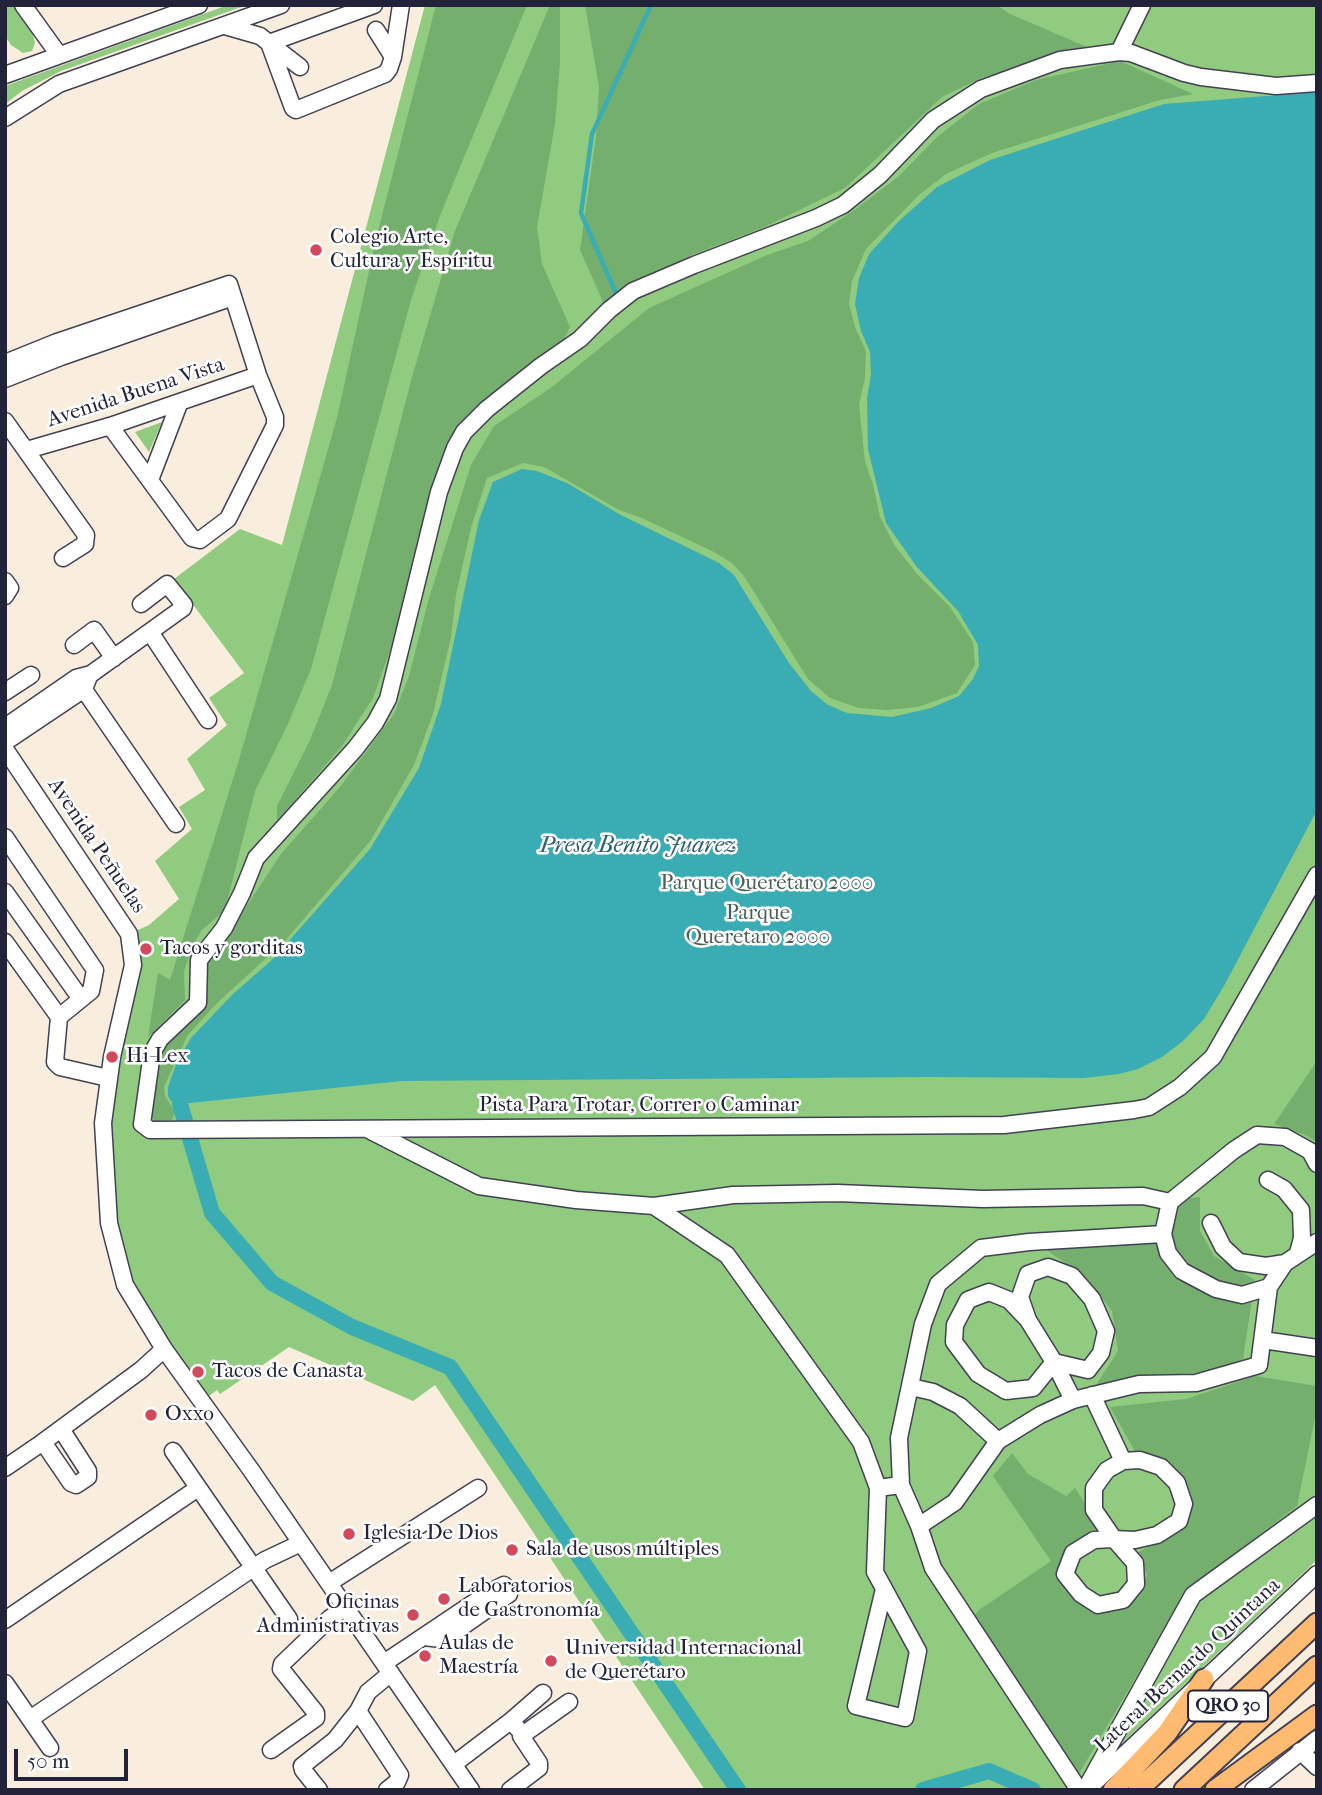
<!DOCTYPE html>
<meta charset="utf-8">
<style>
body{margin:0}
#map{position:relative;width:1322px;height:1795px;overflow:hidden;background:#f9edde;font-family:"IM FELL French Canon",serif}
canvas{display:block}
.frame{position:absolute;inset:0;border:7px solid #22223b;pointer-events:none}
.scale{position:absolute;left:14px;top:1749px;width:114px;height:32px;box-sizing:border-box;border:4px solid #22223b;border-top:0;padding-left:9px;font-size:21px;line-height:24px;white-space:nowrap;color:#22223b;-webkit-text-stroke:5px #fff;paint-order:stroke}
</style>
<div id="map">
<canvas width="1322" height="1795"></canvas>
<div class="frame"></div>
<div class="scale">50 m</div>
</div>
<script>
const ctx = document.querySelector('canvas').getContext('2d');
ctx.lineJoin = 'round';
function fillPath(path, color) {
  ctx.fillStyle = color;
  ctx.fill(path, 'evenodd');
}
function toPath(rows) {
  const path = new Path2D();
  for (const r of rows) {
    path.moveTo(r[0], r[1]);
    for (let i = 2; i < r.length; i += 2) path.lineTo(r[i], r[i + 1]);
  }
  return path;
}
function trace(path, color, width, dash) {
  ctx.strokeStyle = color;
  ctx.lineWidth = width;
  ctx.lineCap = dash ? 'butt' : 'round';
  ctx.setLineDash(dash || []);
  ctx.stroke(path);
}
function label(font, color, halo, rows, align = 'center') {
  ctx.font = font + ' "IM FELL French Canon",serif';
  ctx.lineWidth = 5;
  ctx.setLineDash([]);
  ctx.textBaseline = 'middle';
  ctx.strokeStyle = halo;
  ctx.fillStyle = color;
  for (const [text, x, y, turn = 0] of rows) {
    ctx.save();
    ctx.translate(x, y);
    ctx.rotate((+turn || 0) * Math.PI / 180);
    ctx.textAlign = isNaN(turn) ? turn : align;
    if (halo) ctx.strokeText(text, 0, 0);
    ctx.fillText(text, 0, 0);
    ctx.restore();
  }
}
fillPath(toPath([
 [5,5,14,5,32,30,35,43,32,51,23,53,11,45,5,36],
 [228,5,247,5,61,71,22,91,5,104,5,86],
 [425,5,1317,5,1317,1560,1102,1762,1085,1790,705,1790,435,1385,413,1401,289,1347,220,1394,217,1390,202,1401,135,1302,109,1223,103,1123,133,965,129,934,149,925,179,899,155,861,192,829,179,807,205,790,187,759,227,725,209,698,244,673,174,579,240,529,282,545],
 [162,422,149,452,135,432]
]), '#90cb7f');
fillPath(toPath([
 [436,5,527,5,441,213,411,300,311,669,287,726,255,791,225,910,202,930,193,945,184,971,185,1000,148,1037,158,973,170,980,238,763,337,418,376,239],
 [550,5,560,5,560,63,555,124,537,227,542,264,570,327,561,345,477,407,443,454,399,625,373,698,342,746,277,821,277,806,310,740,332,685,412,377,455,231],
 [585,5,997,5,1010,14,1087,47,981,78,942,97,845,188,762,228,694,254,627,288,604,304,580,250,596,136,599,87],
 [1120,61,1193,94,1160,100,992,153,946,174,919,195,866,249,852,281,849,304,855,327,866,351,865,378,859,404,865,462,873,484,880,517,895,546,917,574,950,607,973,642,975,665,957,693,918,707,887,710,859,708,830,698,808,679,744,576,732,563,714,552,642,518,619,510,544,467,523,463,487,478,471,528,456,595,451,637,433,714,414,765,371,840,331,887,284,942,217,1003,187,1036,164,1087,165,1096,175,1112,172,1120,156,1122,148,1115,160,1049,204,1000,207,986,207,958,224,940,281,854,340,787,394,714,409,676,429,598,471,465,494,426,552,387,649,308,767,255,808,241,856,209,899,176,937,137,979,104,1036,80],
 [1317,1061,1317,1142,1305,1135,1274,1124],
 [1200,1197,1200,1231,1214,1256,1255,1280,1243,1359,1209,1372,1152,1376,1094,1388,1118,1351,1112,1311,1087,1278,1045,1249,1173,1242,1172,1227,1178,1199],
 [1255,1376,1317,1386,1317,1408,1297,1506,1188,1589,1077,1777,972,1618,979,1610,1051,1561,993,1476,1012,1453,1028,1474,1066,1496,1075,1488,1101,1529,1092,1530,1066,1548,1058,1576,1085,1607,1113,1611,1135,1598,1147,1575,1137,1553,1176,1531,1191,1514,1192,1497,1186,1481,1163,1459,1135,1451,1110,1407,1186,1399]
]), '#74af6e');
fillPath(toPath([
 [1317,92,1317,810,1225,984,1204,1019,1183,1041,1162,1057,1138,1069,1119,1074,1084,1078,928,1077,401,1081,180,1104,171,1101,168,1096,168,1087,177,1062,191,1038,233,994,273,959,370,849,419,768,441,704,479,520,493,482,522,469,537,471,567,483,619,514,719,563,734,575,789,663,811,691,828,705,847,713,892,717,931,708,959,696,973,679,979,666,978,645,958,611,917,567,886,523,868,449,867,398,871,375,870,352,861,331,855,304,859,278,869,254,899,221,937,187,990,160,1164,104]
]), '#3aacb3');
trace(toPath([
 [618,298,581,213,592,134,651,5]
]), '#3aacb3', 4.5);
trace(toPath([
 [180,1104,212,1213,272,1283,352,1327,450,1367,738,1790],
 [923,1790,989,1771,1033,1790]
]), '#3aacb3', 16);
const minor = toPath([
 [23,5,59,55],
 [225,26,260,36,269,43,374,5],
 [376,30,393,57],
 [269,43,293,108,296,110,385,74,389,69,393,57,401,5],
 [269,43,300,67],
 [1119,52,1142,5],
 [5,75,199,5],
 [1317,83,1276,86,1201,77,1184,73,1131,53,1119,52,1060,60,981,89,933,120,880,175,843,205,816,218,694,265,633,291,609,310,580,339,541,366,487,409,464,432,455,448,439,492,388,699,375,723,355,749,256,858,242,893,224,928,199,960,198,1003,160,1039,152,1053,142,1124,150,1130,1004,1125,1134,1110,1149,1107,1180,1087,1213,1057,1317,875],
 [5,118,59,84,281,5],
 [5,363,57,342,229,284,258,375,275,417,275,425,228,519,200,540,192,538,110,426],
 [5,379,61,357,233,297],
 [5,421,86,535,85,544,63,558],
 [27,450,110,426,258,375],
 [150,480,179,404],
 [5,581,10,588,5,596],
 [150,632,208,720],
 [74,645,94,630,114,658],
 [76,678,176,824],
 [5,692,31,675],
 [5,727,76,678,91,674,183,608,184,605,167,584,141,604],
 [5,742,84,689,88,679],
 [5,749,129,934,133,965,112,1057,103,1123,109,1223,125,1285,164,1349,251,1470,471,1790],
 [5,837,95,970,91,991,59,1017],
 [5,892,81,999],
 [5,942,59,1017,55,1062,60,1067,108,1078],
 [369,1130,479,1186,576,1200,654,1206,727,1255,861,1442,878,1488,875,1572,918,1651,905,1718,856,1706,884,1589],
 [1317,1164,1310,1151,1285,1137,1257,1135,1234,1150,1170,1202,1163,1234,1168,1253,1182,1271,1216,1289,1242,1295,1269,1287,1285,1263,1317,1242],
 [1268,1180,1284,1189,1301,1210,1302,1238,1298,1253],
 [654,1206,733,1195,838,1193,983,1199,1143,1196,1170,1202],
 [1211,1223,1223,1247,1239,1262,1266,1266,1285,1263],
 [1028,1320,1020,1297,1028,1274,1048,1267,1072,1276,1092,1299,1106,1331,1101,1353,1088,1370,1054,1362,1028,1320,1009,1300,989,1292,968,1300,955,1325,954,1342,978,1374,1006,1391,1033,1388,1054,1362,1073,1400],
 [1263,1340,1317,1348],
 [911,1387,933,1392,960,1406,998,1441],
 [1092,1395,1123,1461],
 [61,1429,88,1471,88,1477,76,1485,71,1483,43,1442,141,1370,164,1349],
 [173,1451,289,1619],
 [1140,1460,1161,1467,1177,1483,1184,1504,1179,1521,1157,1535,1135,1540,1114,1539,1094,1510,1094,1488,1107,1470,1123,1461,1140,1460],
 [5,1468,43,1442],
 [901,1485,899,1438,923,1324,938,1284,981,1248,1029,1242,1163,1234],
 [878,1488,901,1485,919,1526,955,1502,998,1441,1040,1415,1073,1400,1139,1384,1196,1383,1259,1365,1269,1287],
 [919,1526,933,1568,1079,1790],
 [1114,1539,1135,1563,1136,1584,1123,1600,1098,1605,1081,1594,1065,1574,1073,1553,1094,1540,1114,1539],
 [329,1583,478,1488],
 [5,1620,198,1488],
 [384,1663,490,1592,504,1585,509,1591,509,1594,449,1636,441,1639,424,1637],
 [5,1683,50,1748],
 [358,1711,400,1775,397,1782,387,1790],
 [30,1719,265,1560,301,1543],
 [517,1728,512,1720,543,1693],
 [271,1750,316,1718,316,1713,281,1669,282,1664,330,1618,346,1607],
 [1300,1751,1317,1767],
 [454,1764,512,1720],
 [1094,1783,1317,1574],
 [319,1790,303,1770,302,1766,335,1740,358,1711,368,1692,391,1673],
 [510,1790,539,1768,539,1763,521,1736,569,1702],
 [1085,1790,1193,1595,1317,1505],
 [1253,1790,1317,1739]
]);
const major = toPath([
 [1113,1790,1167,1733,1204,1679],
 [1138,1790,1317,1623],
 [1184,1790,1317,1666],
 [1215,1790,1317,1715]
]);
trace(minor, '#424053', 19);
trace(major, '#424053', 23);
trace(minor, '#fff', 16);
trace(major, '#febb71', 19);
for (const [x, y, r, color] of [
 [316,250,7,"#d1495b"],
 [146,949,7,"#d1495b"],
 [112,1057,7,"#d1495b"],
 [198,1372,7,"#d1495b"],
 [151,1415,7,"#d1495b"],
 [349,1534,7,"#d1495b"],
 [512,1550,7,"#d1495b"],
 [444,1599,7,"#d1495b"],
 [413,1615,7,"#d1495b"],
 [425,1656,7,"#d1495b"],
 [551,1661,7,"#d1495b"]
]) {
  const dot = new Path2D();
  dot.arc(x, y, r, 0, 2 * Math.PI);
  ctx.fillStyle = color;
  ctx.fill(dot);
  trace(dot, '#fff', 2.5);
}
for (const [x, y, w] of [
 [1228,1706,80]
]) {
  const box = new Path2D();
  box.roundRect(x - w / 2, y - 15.5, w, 31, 5);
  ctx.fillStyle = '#fff';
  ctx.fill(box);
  trace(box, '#22223b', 2);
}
label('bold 19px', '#22223b', null, [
 ["QRO 30",1228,1706]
]);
label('21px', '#22223b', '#fff', [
 ["Colegio Arte,",330,238],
 ["Cultura y Espíritu",330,262],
 ["Tacos y gorditas",160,949],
 ["Hi-Lex",126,1057],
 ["Tacos de Canasta",212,1372],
 ["Oxxo",165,1415],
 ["Iglesia De Dios",363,1534],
 ["Sala de usos múltiples",526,1550],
 ["Laboratorios",458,1587],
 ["de Gastronomía",458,1611],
 ["Oficinas",399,1603,"right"],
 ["Administrativas",399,1627,"right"],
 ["Aulas de",439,1644],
 ["Maestría",439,1668],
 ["Universidad Internacional",565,1649],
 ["de Querétaro",565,1673]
], 'left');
label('21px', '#22223b', '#fff', [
 ["Avenida Buena Vista",136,393,-18],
 ["Avenida Peñuelas",96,846,56],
 ["Pista Para Trotar, Correr o Caminar",639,1106],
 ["Lateral Bernardo Quintana",1188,1666,-43]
]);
label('21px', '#485d53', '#fff', [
 ["Parque Querétaro 2000",767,884],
 ["Parque",758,914],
 ["Queretaro 2000",758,938]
]);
label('italic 23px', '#2d6071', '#fff', [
 ["Presa Benito Juarez",638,846]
]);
</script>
